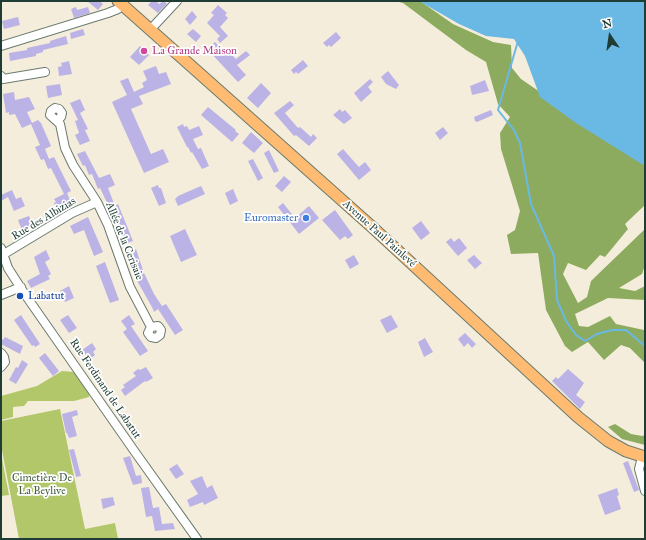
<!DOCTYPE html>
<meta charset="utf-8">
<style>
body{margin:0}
#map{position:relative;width:646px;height:540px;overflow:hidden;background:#f5eddb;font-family:"IM FELL Great Primer",serif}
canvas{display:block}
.frame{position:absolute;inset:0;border:2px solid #1f3d34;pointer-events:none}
.north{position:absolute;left:590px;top:16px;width:40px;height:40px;-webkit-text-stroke:3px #fff;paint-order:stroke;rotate:347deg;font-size:11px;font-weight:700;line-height:16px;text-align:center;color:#1f3d34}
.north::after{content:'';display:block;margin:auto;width:14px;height:18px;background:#1f3d34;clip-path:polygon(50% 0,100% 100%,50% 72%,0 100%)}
</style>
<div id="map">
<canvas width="646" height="540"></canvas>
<div class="frame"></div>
<div class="north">N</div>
</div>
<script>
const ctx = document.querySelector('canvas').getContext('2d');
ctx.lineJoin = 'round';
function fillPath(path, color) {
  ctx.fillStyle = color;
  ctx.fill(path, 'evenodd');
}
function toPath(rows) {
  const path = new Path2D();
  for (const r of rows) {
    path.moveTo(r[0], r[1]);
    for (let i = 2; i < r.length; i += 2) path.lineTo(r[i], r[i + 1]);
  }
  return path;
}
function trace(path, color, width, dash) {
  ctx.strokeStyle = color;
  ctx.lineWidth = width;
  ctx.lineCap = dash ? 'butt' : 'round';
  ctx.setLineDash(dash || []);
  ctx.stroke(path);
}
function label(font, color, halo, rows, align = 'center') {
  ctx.font = font + ' "IM FELL Great Primer",serif';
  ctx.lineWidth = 3.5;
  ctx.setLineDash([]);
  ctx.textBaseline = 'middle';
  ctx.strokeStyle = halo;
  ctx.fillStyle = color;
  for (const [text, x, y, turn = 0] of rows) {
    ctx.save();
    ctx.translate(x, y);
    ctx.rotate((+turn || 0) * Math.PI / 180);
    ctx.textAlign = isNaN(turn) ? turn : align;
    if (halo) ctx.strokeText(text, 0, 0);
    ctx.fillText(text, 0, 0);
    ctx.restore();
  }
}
fillPath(toPath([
 [62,371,74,372,89,393,89,397,74,401,28,401,24,406,13,407,13,417,1,420,1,396,37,386],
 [60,409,85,529,115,523,118,539,19,539,1,445,1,421],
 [1,453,9,495,1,496]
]), '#b2c66a');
fillPath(toPath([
 [395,1,420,1,453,24,493,42,511,45,512,68,521,79,645,164,645,205,625,224,628,229,605,257,600,255,586,270,568,263,563,274,578,303,587,297,591,281,645,229,645,265,642,274,619,288,635,291,645,286,645,300,608,298,575,314,579,326,588,327,610,316,616,324,644,330,645,363,630,348,621,345,604,360,588,342,572,352,565,346,546,310,538,253,511,254,507,235,515,230,520,211,501,149,500,133,510,117,498,104,486,62,466,50,403,3],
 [615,424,631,434,642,436,645,435,645,445,622,439,608,427]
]), '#8dab5e');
fillPath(toPath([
 [419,1,645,1,645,166,576,123,540,97,525,56,514,39,486,36,459,24]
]), '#6ab8e4');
trace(toPath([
 [518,41,498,110,514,130,520,143,531,204,554,256,557,300,566,321,576,335,585,341,597,334,612,330,626,330,645,346]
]), '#6ab8e4', 2);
fillPath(toPath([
 [87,1,99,1,103,4,98,10],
 [152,1,156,1,159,4,164,1,167,4,158,13,148,5],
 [218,5,227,13,225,15,228,18,220,27,228,36,220,43,217,39,220,36,207,23,214,15,211,13],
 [76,7,77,10,88,7,90,13,74,18,71,9],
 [192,11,197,17,190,25,185,19],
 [18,17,20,25,4,29,2,21],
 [83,29,85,35,71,39,70,33],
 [193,29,201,36,196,42,187,34],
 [336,32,341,38,331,47,329,45,327,47,323,43],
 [66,36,68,44,43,50,43,52,36,54,36,56,10,61,9,53,27,50,27,48,50,43,50,41],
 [215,42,228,56,231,54,236,59,246,51,250,55,237,65,246,75,238,82,207,49],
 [140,46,149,55,139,65,130,57],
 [303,60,308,66,298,74,296,72,294,74,291,70],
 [69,61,72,74,59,76,58,67,62,66,61,63],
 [156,66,159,74,166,72,171,84,139,96,143,104,131,109,151,154,163,149,169,162,144,173,112,102,127,95,120,81,128,78,134,92,144,87,142,83,147,80,143,71],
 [388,71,399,85,396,89,386,84,381,77],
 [370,79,373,82,368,87,372,92,361,102,354,93],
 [485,80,489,91,472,95,470,86],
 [261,83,271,93,258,108,247,98],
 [60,84,62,95,48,98,46,86],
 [14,92,15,100,29,97,35,109,27,112,32,123,38,120,41,123,51,146,45,149,49,159,54,157,71,191,67,193,71,203,57,211,54,203,56,202,54,199,64,194,51,168,48,169,44,159,41,160,35,147,40,145,31,124,22,128,15,114,9,115,9,112,6,113,3,94],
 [80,99,85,110,80,113,88,129,85,130,90,141,80,145,75,135,79,133,75,121,78,120,70,103],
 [290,101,294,105,285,113,298,128,300,127,311,137,313,134,317,138,309,146,296,135,294,136,274,113],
 [208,107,236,130,235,131,239,134,232,142,201,115],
 [340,109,342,112,345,110,352,118,344,124,333,115],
 [491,110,493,115,477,122,475,121,474,117],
 [183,124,184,127,187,126,189,130,199,126,203,135,193,139,198,149,201,148,209,166,202,169,192,152,191,153,188,147,187,147,177,127],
 [443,127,448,133,440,140,435,133],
 [251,132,263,143,254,153,242,143],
 [343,149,359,167,365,162,371,170,359,180,337,154],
 [269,150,279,171,274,173,264,153],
 [85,151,99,178,110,174,115,185,108,188,115,206,118,204,133,241,124,244,121,232,100,188,98,189,92,174,89,175,85,165,83,166,77,154],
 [253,159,263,178,258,181,248,161],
 [284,176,291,182,282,192,275,186],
 [158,185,159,188,161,188,166,203,159,206,151,188],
 [201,186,205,194,178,206,175,199,178,196],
 [233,189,238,201,230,205,225,193],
 [12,190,16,199,21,197,25,206,14,211,8,197,1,201,1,195],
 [283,203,295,218,309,206,319,218,299,234,278,207],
 [335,210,353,235,348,239,345,236,340,240,322,220],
 [29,216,33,225,22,230,18,220],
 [88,217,103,252,94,256,84,230,74,234,70,226],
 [421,221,430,233,421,240,412,228],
 [185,229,197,255,181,262,170,236],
 [451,238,454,242,459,238,467,248,458,256,446,242],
 [136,249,144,273,154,294,162,306,166,304,183,330,175,335,158,309,154,312,153,309,135,277,127,253],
 [46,250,50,259,45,262,51,274,48,276,50,279,31,288,27,281,40,274,34,257],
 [354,255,359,264,350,269,345,260],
 [474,255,482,263,475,269,467,260],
 [105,262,119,300,110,303,96,266],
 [69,286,74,298,65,302,60,291],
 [21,315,40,344,35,347,34,345,32,346,14,320],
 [68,315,77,328,69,333,60,320],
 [129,315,135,324,131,326,148,351,140,356,123,332,127,329,121,321],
 [391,315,398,327,387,333,380,320],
 [465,333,476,344,472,348,468,343,464,347,458,339],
 [5,337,23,346,20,354,1,344,1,338,3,340],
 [425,338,433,352,424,357,418,342],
 [92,343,96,349,93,352,95,355,89,360,82,350],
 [45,353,59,371,53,376,39,358],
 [22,360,28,364,16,384,9,380,16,367,18,368],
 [146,367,153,378,146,382,145,381,125,396,121,390,125,387,123,385,136,376,133,373,138,369,140,370],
 [568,369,584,383,576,395,585,402,580,409,552,381,556,377,558,379],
 [77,410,78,415,72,417,77,436,69,438,67,433,66,433,62,414],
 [74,449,81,476,76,477,69,450],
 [130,456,136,476,141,475,142,483,133,485,123,458],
 [628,461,639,490,634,492,623,463],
 [177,464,184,474,176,479,169,469],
 [202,476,207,488,212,485,218,498,204,505,203,502,190,507,187,500,198,494,190,481],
 [149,487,153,508,159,507,162,524,173,523,175,529,155,531,152,516,146,517,141,488],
 [617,488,619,495,617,496,621,509,605,515,598,495],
 [113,497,115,505,103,509,101,499]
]), '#bbb2e5');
const minor = toPath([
 [150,30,177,1],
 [1,46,108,13,118,9,122,4],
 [1,76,3,79,45,72],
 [57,120,61,117,62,113,59,109,55,108,51,111,50,115,60,124,65,148,73,165,97,202,108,225,130,287,151,327,148,333,151,337,156,338,160,335,161,330,158,326,151,327],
 [1,248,8,268,24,293,135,452,197,539],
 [4,254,72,213,97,202],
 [1,295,21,287],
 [1,353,4,357,5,362,1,367],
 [642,457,639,469,645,491]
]);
const major = toPath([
 [118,1,371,226,578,417,608,441,626,451,645,457]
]);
trace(minor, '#6a7b6e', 10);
trace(major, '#6a7b6e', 13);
trace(minor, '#fff', 8);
trace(major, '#ffbb71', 11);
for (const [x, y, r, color] of [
 [144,51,4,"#d1479c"],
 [306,218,4,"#3f7fe0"],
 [20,296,4,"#1a4fb4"]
]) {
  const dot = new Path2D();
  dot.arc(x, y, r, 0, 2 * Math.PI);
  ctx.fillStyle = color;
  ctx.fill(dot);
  trace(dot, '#fff', 1.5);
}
label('11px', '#b23c85', '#fff', [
 ["La Grande Maison",152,51]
], 'left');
label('11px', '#366cbe', '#fff', [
 ["Euromaster",298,218]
], 'right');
label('11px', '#1f3d34', '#fff', [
 ["Rue des Albizias",44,219,-31],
 ["Avenue Paul Painlevé",379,234,42],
 ["Allée de la Cerisaie",124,241,68],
 ["Rue Ferdinand de Labatut",105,389,56]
]);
label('11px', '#164399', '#fff', [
 ["Labatut",28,296]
], 'left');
label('11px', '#445f42', '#fff', [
 ["Cimetière De",42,478],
 ["La Beylive",42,491]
]);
</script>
